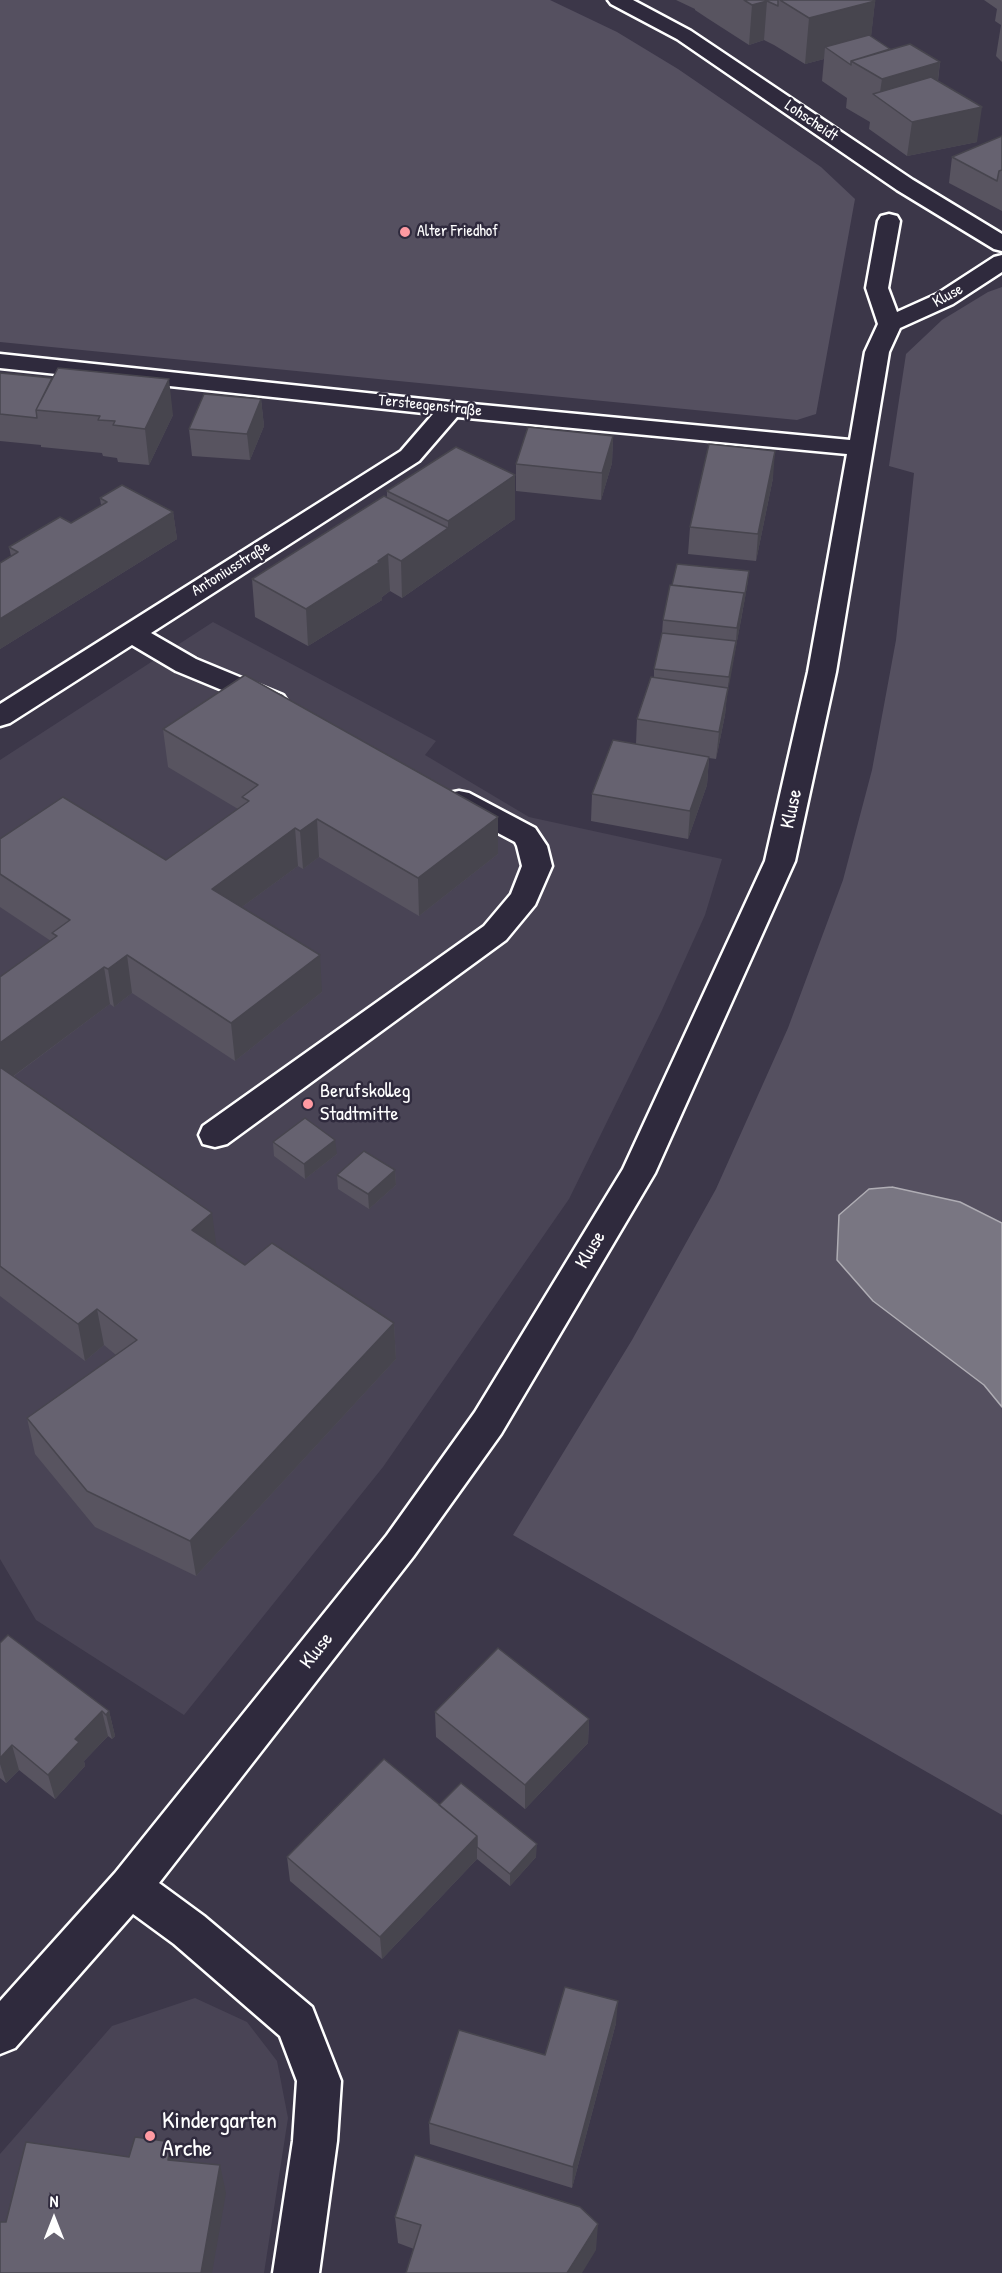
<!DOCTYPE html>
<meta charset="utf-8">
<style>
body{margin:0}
#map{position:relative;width:1002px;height:2273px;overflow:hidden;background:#3c3749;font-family:"Patrick Hand",sans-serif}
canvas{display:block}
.north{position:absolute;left:24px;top:2189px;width:60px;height:60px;-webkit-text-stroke:4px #2f2a3d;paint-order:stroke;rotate:0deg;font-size:16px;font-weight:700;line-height:24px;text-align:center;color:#fff}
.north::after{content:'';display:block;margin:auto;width:21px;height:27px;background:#fff;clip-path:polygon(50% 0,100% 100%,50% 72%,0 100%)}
</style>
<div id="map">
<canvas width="1002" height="2273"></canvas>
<div class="north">N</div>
</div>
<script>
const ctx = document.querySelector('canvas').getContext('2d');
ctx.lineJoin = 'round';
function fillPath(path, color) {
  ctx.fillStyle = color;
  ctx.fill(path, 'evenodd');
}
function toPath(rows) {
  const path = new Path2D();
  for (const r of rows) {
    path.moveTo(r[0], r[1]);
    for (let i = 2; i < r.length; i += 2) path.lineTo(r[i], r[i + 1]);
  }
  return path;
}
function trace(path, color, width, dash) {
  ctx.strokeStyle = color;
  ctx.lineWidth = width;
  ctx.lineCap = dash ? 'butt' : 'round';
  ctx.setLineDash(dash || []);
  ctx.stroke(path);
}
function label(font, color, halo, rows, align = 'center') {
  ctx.font = font + ' "Patrick Hand",sans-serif';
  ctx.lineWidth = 5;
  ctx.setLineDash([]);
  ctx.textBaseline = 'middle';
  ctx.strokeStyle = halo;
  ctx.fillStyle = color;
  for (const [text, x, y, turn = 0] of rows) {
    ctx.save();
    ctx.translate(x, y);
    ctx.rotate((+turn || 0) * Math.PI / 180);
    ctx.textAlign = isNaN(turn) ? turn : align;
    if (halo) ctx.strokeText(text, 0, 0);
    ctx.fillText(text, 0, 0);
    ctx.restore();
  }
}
fillPath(toPath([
 [213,622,436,741,425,755,529,817,722,859,705,915,662,1010,569,1199,383,1467,184,1715,36,1620,0,1559,0,760],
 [195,1998,247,2022,277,2061,288,2118,264,2273,0,2273,0,2154,112,2026]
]), '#494455');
fillPath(toPath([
 [0,0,550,0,617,32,678,69,821,167,855,199,816,414,797,420,0,342],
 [1002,287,1002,1815,513,1535,632,1340,716,1189,788,1028,843,880,872,770,896,640,914,473,889,466,906,354,942,320,988,292]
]), '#555060');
const water = toPath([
 [892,1187,960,1202,1002,1223,1002,1407,984,1385,873,1301,837,1260,839,1215,869,1189,892,1187]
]);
fillPath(water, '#797682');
trace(water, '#afadb4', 1.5);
const minor = toPath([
 [608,0,633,0,691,31,913,180,1002,234,1002,251,994,249,897,190,677,39,611,4,608,0],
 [889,214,897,216,900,221,888,288,897,312,937,294,994,257,1002,255,1002,272,953,304,900,328,889,352,836,672,795,861,655,1173,501,1434,413,1557,159,1883,204,1916,312,2007,341,2081,337,2141,319,2273,273,2273,293,2141,297,2081,280,2036,174,1944,133,1914,15,2048,0,2054,0,2001,115,1873,387,1535,475,1412,623,1169,765,861,808,672,847,454,457,417,419,461,151,633,196,659,283,695,287,701,283,707,273,710,263,707,176,671,132,645,10,723,0,726,0,704,401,451,433,414,0,368,0,354,451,402,850,440,865,352,878,324,866,288,878,221,881,216,889,214],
 [459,791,469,793,535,828,547,846,552,866,535,905,506,940,227,1144,215,1147,203,1144,199,1135,203,1126,484,926,511,894,522,866,517,846,515,842,449,807,445,800,449,793,459,791]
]);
trace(minor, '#fff', 5);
fillPath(minor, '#2f2a3d');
fillPath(toPath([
 [676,0,874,0,875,1,871,36,890,49,940,62,938,81,977,142,907,156,869,129,870,122,846,108,847,98,822,81,824,59,805,64,774,45,764,40,749,45,707,18,695,10,695,9],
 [984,0,1002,0,1002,62,996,56,1001,25,995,21,997,9],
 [1002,136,1002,211,949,183,952,157],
 [0,373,173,415,149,465,118,462,117,458,103,456,102,453,41,447,41,445,0,441],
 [261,399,264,426,250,460,192,456,189,429],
 [613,436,612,463,601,500,516,491,516,464],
 [773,478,756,561,688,554,690,527],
 [387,491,515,519,402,598,390,591,382,597,382,600,308,646,255,617,252,579,387,498],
 [100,498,173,512,177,539,0,649,0,563,11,556,9,547,71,523,101,505],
 [749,571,747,586,741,620,727,692,725,715,716,759,709,758,707,785,688,839,591,821,592,794,636,744,637,719,654,677,654,669,662,633,663,620],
 [163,729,498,854,419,916,319,857,303,869,298,866,242,907,322,992,235,1061,132,993,114,1007,110,1004,14,1076,217,1246,245,1265,394,1323,396,1359,196,1576,95,1527,35,1454,27,1418,116,1355,104,1345,85,1361,0,1296,0,977,51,941,0,907,0,839,166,860,238,809,168,767],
 [273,1142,337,1154,305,1179,274,1156],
 [395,1170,396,1185,369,1209,338,1189,337,1175],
 [0,1643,109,1711,115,1736,112,1739,108,1736,84,1761,85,1766,55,1799,19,1770,6,1783,0,1778],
 [435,1712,589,1719,588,1743,525,1809,436,1737],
 [439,1805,536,1857,510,1886,477,1859,382,1959,290,1881,287,1857],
 [616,2023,572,2188,430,2144,429,2123],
 [395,2217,596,2250,414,2249,398,2243]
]), '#585460');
fillPath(toPath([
 [767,1,764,40,749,45,752,5],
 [875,1,870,47,825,47,824,59,805,64,809,18],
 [940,62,934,109,879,99,882,79],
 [982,107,977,142,907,156,912,122],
 [169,379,173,415,149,465,145,429],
 [261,399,264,426,250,460,247,434],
 [613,436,612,463,601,500,602,473],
 [775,451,773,478,756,561,758,534],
 [515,475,515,519,402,598,401,561,448,528,448,521],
 [173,512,177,539,0,649,0,619],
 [388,554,390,591,382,597,382,600,308,646,306,609],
 [749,571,747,586,728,692,729,677,736,641,737,628],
 [728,688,725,715,716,759,719,732],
 [709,757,707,785,688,839,690,811],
 [498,817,498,854,419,916,418,878],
 [317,819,319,857,303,869,300,831],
 [295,828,298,866,216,926,212,889],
 [127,955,132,993,114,1007,108,969],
 [320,955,322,992,235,1061,231,1023],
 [104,967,110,1004,4,1083,0,1092,0,1043],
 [335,1140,337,1154,305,1179,304,1164],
 [395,1170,396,1185,369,1209,368,1194],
 [212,1213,217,1250,192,1230],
 [97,1309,104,1345,85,1361,78,1324],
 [394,1323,396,1359,196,1576,190,1541],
 [102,1711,108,1736,84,1761,85,1766,55,1799,48,1775,75,1739],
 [109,1711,115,1736,112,1739,106,1715],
 [589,1719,588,1743,525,1809,525,1785],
 [12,1745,19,1770,6,1783,0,1764,0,1758],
 [477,1836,477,1859,382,1959,380,1937],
 [537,1844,536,1857,510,1886,510,1874],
 [618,2001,616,2023,572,2188,573,2167],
 [172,2142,180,2170,168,2160],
 [220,2165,226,2193,212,2273,201,2273],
 [598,2224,596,2250,582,2273,567,2273]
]), '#47454e');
const building = toPath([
 [744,0,778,0,778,6,767,1,752,5,744,0],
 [780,0,874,0,875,1,809,18,780,0],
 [869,35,890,49,851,61,851,65,825,47,869,35],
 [910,44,940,62,882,79,851,61,910,44],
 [931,77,982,107,912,122,873,94,931,77],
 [1002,136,1002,170,999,171,997,181,952,157,1002,136],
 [58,368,169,379,145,429,113,425,115,421,98,420,100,416,36,410,58,368],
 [0,373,52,378,36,410,37,418,0,414,0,373],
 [204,394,261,399,247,434,189,429,204,394],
 [528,427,613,436,602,473,516,464,528,427],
 [709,444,775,451,758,534,690,527,709,444],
 [456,447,515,475,448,521,387,491,456,447],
 [122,485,173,512,0,619,0,563,18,552,9,547,60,517,71,523,107,502,100,498,122,485],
 [384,496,448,528,401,561,388,554,378,561,380,562,306,609,252,579,384,496],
 [677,564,749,571,743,605,744,593,672,585,677,564],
 [670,585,744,593,737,628,663,620,670,585],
 [662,633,736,641,729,677,654,669,662,633],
 [245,675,498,817,418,878,317,819,300,831,295,828,212,889,320,955,231,1023,127,955,108,969,104,967,0,1043,0,977,57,936,52,933,70,920,0,874,0,839,63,797,166,860,249,801,242,797,258,785,163,729,245,675],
 [651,677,728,688,719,732,637,719,651,677],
 [613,740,709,757,690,811,592,794,613,740],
 [0,1067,212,1213,192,1230,245,1265,272,1243,394,1323,190,1541,87,1491,27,1418,137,1340,97,1309,78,1324,0,1266,0,1067],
 [305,1118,335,1140,304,1164,273,1142,305,1118],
 [364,1151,395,1170,368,1194,337,1175,364,1151],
 [8,1635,109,1711,106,1715,102,1711,75,1739,79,1742,48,1775,12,1745,0,1758,0,1643,8,1635],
 [498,1648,589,1719,525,1785,435,1712,498,1648],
 [384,1759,477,1836,380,1937,287,1857,384,1759],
 [461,1783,537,1844,510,1874,477,1847,477,1836,439,1805,461,1783],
 [565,1987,618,2001,573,2167,429,2123,459,2030,545,2055,565,1987],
 [135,2137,172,2142,168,2160,220,2165,201,2273,0,2273,0,2222,6,2222,26,2142,129,2157,135,2137],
 [415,2155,580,2207,598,2224,567,2273,406,2273,421,2225,395,2217,415,2155]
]);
fillPath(building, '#666270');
trace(building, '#47454e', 1.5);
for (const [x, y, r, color] of [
 [405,232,6,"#ff9aa2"],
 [308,1104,6,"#ff9aa2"],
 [150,2136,6,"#ff9aa2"]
]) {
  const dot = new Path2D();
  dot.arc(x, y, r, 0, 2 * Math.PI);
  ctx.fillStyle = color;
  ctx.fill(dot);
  trace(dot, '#2f2a3d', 2);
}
label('16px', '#fff', '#2f2a3d', [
 ["Lohscheidt",811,121,34],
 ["Kluse",948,296,-29],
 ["Tersteegenstraße",430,406,6],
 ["Antoniusstraße",231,569,-32]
]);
label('16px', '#fff', '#2f2a3d', [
 ["Alter Friedhof",417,232]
], 'left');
label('20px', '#fff', '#2f2a3d', [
 ["Kluse",792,809,-78],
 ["Kluse",591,1250,-59],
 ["Kluse",317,1651,-52]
]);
label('20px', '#fff', '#2f2a3d', [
 ["Berufskolleg",320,1092],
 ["Stadtmitte",320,1115]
], 'left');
label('24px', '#fff', '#2f2a3d', [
 ["Kindergarten",162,2122],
 ["Arche",162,2150]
], 'left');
</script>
